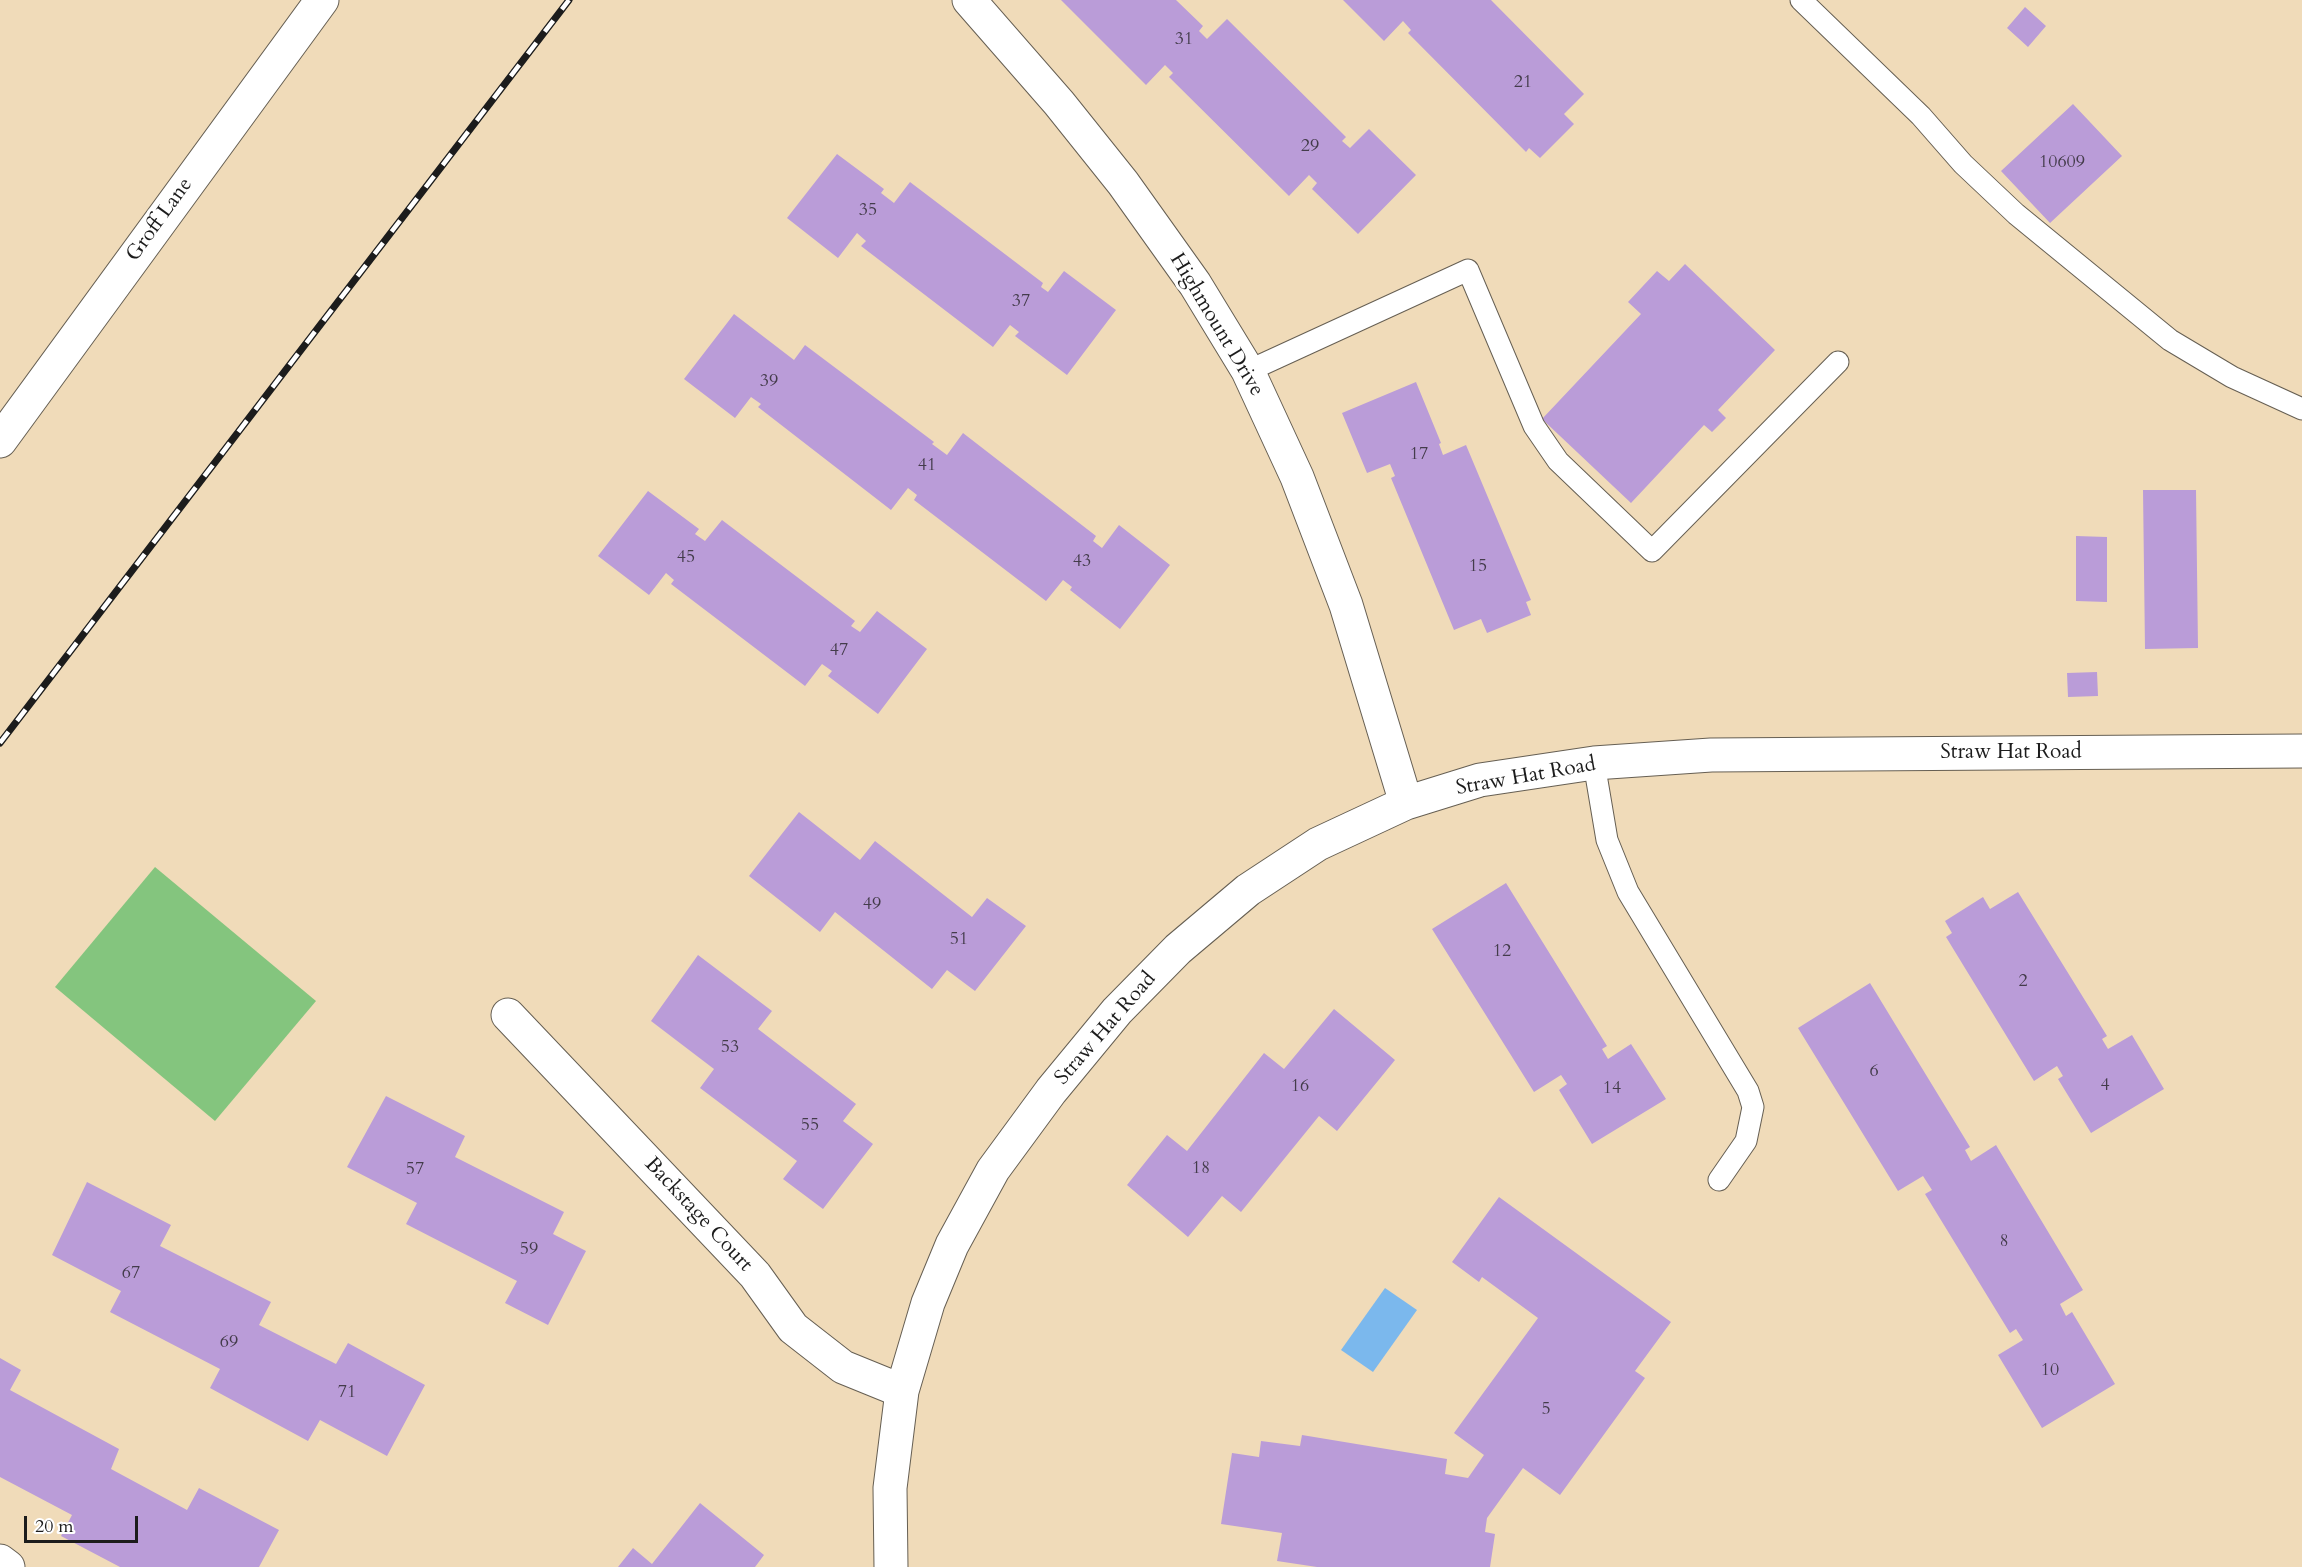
<!DOCTYPE html>
<style>
body{margin:0}
#map{position:relative;width:2302px;height:1567px;overflow:hidden;background:#f0dbb9;font-family:Cardo,serif}
canvas{display:block}
.scale{position:absolute;left:24px;top:1516px;width:114px;height:27px;box-sizing:border-box;border:3px solid #1c1c1c;border-top:0;padding-left:8px;font-size:18px;line-height:21px;white-space:nowrap;color:#1c1c1c;-webkit-text-stroke:4px #fff;paint-order:stroke}
</style>
<div id="map">
<canvas width="2302" height="1567"></canvas>
<div class="scale">20 m</div>
</div>
<script>
const ctx = document.querySelector('canvas').getContext('2d');
ctx.lineJoin = 'round';
function fillPath(path, color) {
  ctx.fillStyle = color;
  ctx.fill(path, 'evenodd');
}
function toPath(rows) {
  const path = new Path2D();
  for (const r of rows) {
    path.moveTo(r[0], r[1]);
    for (let i = 2; i < r.length; i += 2) path.lineTo(r[i], r[i + 1]);
  }
  return path;
}
function trace(path, color, width, dash) {
  ctx.strokeStyle = color;
  ctx.lineWidth = width;
  ctx.lineCap = dash ? 'butt' : 'round';
  ctx.setLineDash(dash || []);
  ctx.stroke(path);
}
function label(font, color, halo, rows, align = 'center') {
  ctx.font = font + ' Cardo,serif';
  ctx.lineWidth = 6;
  ctx.setLineDash([]);
  ctx.textBaseline = 'middle';
  ctx.strokeStyle = halo;
  ctx.fillStyle = color;
  for (const [text, x, y, turn = 0] of rows) {
    ctx.save();
    ctx.translate(x, y);
    ctx.rotate((+turn || 0) * Math.PI / 180);
    ctx.textAlign = isNaN(turn) ? turn : align;
    if (halo) ctx.strokeText(text, 0, 0);
    ctx.fillText(text, 0, 0);
    ctx.restore();
  }
}
fillPath(toPath([
 [155,867,316,1001,215,1121,55,987]
]), '#84c57e');
fillPath(toPath([
 [1385,1288,1417,1310,1373,1372,1341,1350]
]), '#7bb8ed');
fillPath(toPath([
 [1061,0,1176,0,1203,26,1199,31,1207,39,1227,19,1346,137,1342,141,1350,148,1369,129,1416,175,1358,234,1312,189,1317,183,1309,175,1289,196,1169,77,1173,73,1165,65,1146,85],
 [1343,0,1491,0,1584,94,1564,114,1574,124,1540,158,1529,148,1526,152,1408,33,1411,30,1403,21,1384,41],
 [2025,7,2046,26,2028,47,2007,28],
 [2073,104,2122,156,2050,223,2001,171],
 [837,154,884,189,881,193,894,203,910,182,1043,283,1041,287,1048,292,1064,271,1116,310,1067,375,1015,336,1019,332,1010,325,993,347,861,246,866,241,857,233,838,258,787,218],
 [1685,264,1775,350,1718,410,1726,418,1712,432,1704,425,1631,503,1542,419,1641,314,1628,302,1657,271,1669,281],
 [734,314,794,360,805,345,934,442,932,444,947,455,963,433,1096,536,1093,541,1102,548,1119,525,1170,565,1120,629,1070,590,1072,587,1063,580,1046,601,914,500,917,495,908,488,891,510,758,407,761,404,751,397,735,418,684,379],
 [1416,382,1441,443,1439,444,1443,455,1466,445,1531,600,1526,602,1531,615,1487,633,1481,619,1454,630,1391,478,1395,476,1390,464,1367,473,1342,413],
 [2143,490,2196,490,2198,648,2145,649],
 [648,491,699,529,695,534,705,541,722,520,855,621,851,626,860,632,877,611,927,649,878,714,828,676,832,671,822,664,805,686,671,584,674,580,666,573,649,595,598,556],
 [2076,536,2107,537,2107,602,2076,601],
 [2097,672,2098,696,2068,697,2067,673],
 [799,812,860,860,875,841,972,917,987,898,1026,926,975,991,947,970,932,989,835,912,820,932,749,876],
 [1506,883,1607,1046,1602,1049,1608,1059,1631,1044,1666,1099,1592,1144,1559,1090,1567,1084,1561,1075,1534,1092,1432,929],
 [2018,892,2107,1036,2102,1039,2108,1049,2132,1035,2164,1089,2091,1133,2058,1079,2063,1076,2057,1066,2034,1081,1946,937,1952,933,1945,921,1983,897,1990,909],
 [698,955,772,1011,758,1029,856,1104,843,1121,873,1144,823,1209,783,1179,797,1161,700,1088,714,1069,651,1021],
 [1870,983,1970,1147,1965,1150,1971,1161,1996,1145,2083,1290,2060,1304,2066,1316,2072,1312,2115,1384,2042,1428,1998,1355,2023,1340,2016,1329,2010,1333,1925,1194,1932,1190,1923,1176,1898,1191,1798,1028],
 [1334,1009,1395,1060,1337,1131,1319,1116,1241,1212,1222,1196,1188,1237,1127,1185,1167,1135,1187,1151,1264,1053,1284,1069],
 [386,1096,465,1136,455,1157,564,1212,553,1234,586,1251,548,1325,505,1303,517,1281,406,1224,417,1203,347,1167],
 [87,1182,171,1225,160,1246,271,1302,259,1325,336,1364,348,1343,425,1385,387,1456,320,1420,308,1441,210,1388,220,1369,110,1312,121,1291,52,1255],
 [1499,1197,1671,1322,1635,1371,1645,1378,1560,1495,1523,1468,1487,1518,1485,1532,1495,1534,1490,1567,1317,1567,1277,1561,1282,1533,1221,1524,1232,1453,1259,1457,1261,1441,1300,1446,1302,1435,1447,1459,1445,1474,1468,1478,1484,1455,1454,1433,1538,1318,1482,1277,1479,1282,1452,1262],
 [0,1358,21,1370,10,1390,119,1449,111,1469,187,1510,199,1488,279,1530,259,1567,120,1567,61,1536,72,1515,0,1477],
 [700,1503,764,1555,755,1567,618,1567,633,1548,652,1564]
]), '#ba9cd8');
const service = toPath([
 [1801,0,1921,116,1963,164,2016,214,2170,340,2232,377,2302,409],
 [1248,371,1468,270,1534,426,1558,461,1652,551,1838,362],
 [1594,763,1607,840,1628,892,1748,1091,1753,1107,1746,1141,1719,1180]
]);
const minor = toPath([
 [969,0,1059,103,1123,183,1195,284,1248,371,1297,477,1346,605,1406,803],
 [0,441,322,0],
 [508,1015,755,1275,793,1328,843,1367,902,1391],
 [0,1561,8,1567],
 [891,1567,890,1488,902,1391,928,1303,952,1245,993,1170,1051,1091,1117,1011,1178,949,1248,890,1318,844,1406,803,1480,780,1594,763,1711,755,2302,751]
]);
trace(service, '#665f53', 23);
trace(minor, '#665f53', 35);
trace(service, '#fff', 21);
trace(minor, '#fff', 33);
const rail = toPath([
 [0,743,569,0]
]);
trace(rail, '#1c1c1c', 7);
trace(rail, '#fff', 4.5, [14]);
label('18px', '#443c4b', null, [
 ["31",1184,40],
 ["21",1523,83],
 ["29",1310,147],
 ["10609",2062,163],
 ["35",868,211],
 ["37",1021,302],
 ["39",769,382],
 ["17",1419,455],
 ["41",927,466],
 ["45",686,558],
 ["43",1082,562],
 ["15",1478,567],
 ["47",839,651],
 ["49",872,905],
 ["51",959,940],
 ["12",1502,952],
 ["2",2023,982],
 ["53",730,1048],
 ["6",1874,1072],
 ["4",2105,1086],
 ["16",1300,1087],
 ["14",1612,1089],
 ["55",810,1126],
 ["18",1201,1169],
 ["57",415,1170],
 ["8",2004,1242],
 ["59",529,1250],
 ["67",131,1274],
 ["69",229,1343],
 ["10",2050,1371],
 ["71",347,1393],
 ["5",1546,1410]
]);
label('21px', '#1c1c1c', '#fff', [
 ["Groff Lane",160,220,-54],
 ["Highmount Drive",1216,325,59],
 ["Straw Hat Road",2011,753],
 ["Straw Hat Road",1526,777,-10],
 ["Straw Hat Road",1106,1029,-49],
 ["Backstage Court",698,1215,47]
]);
</script>
